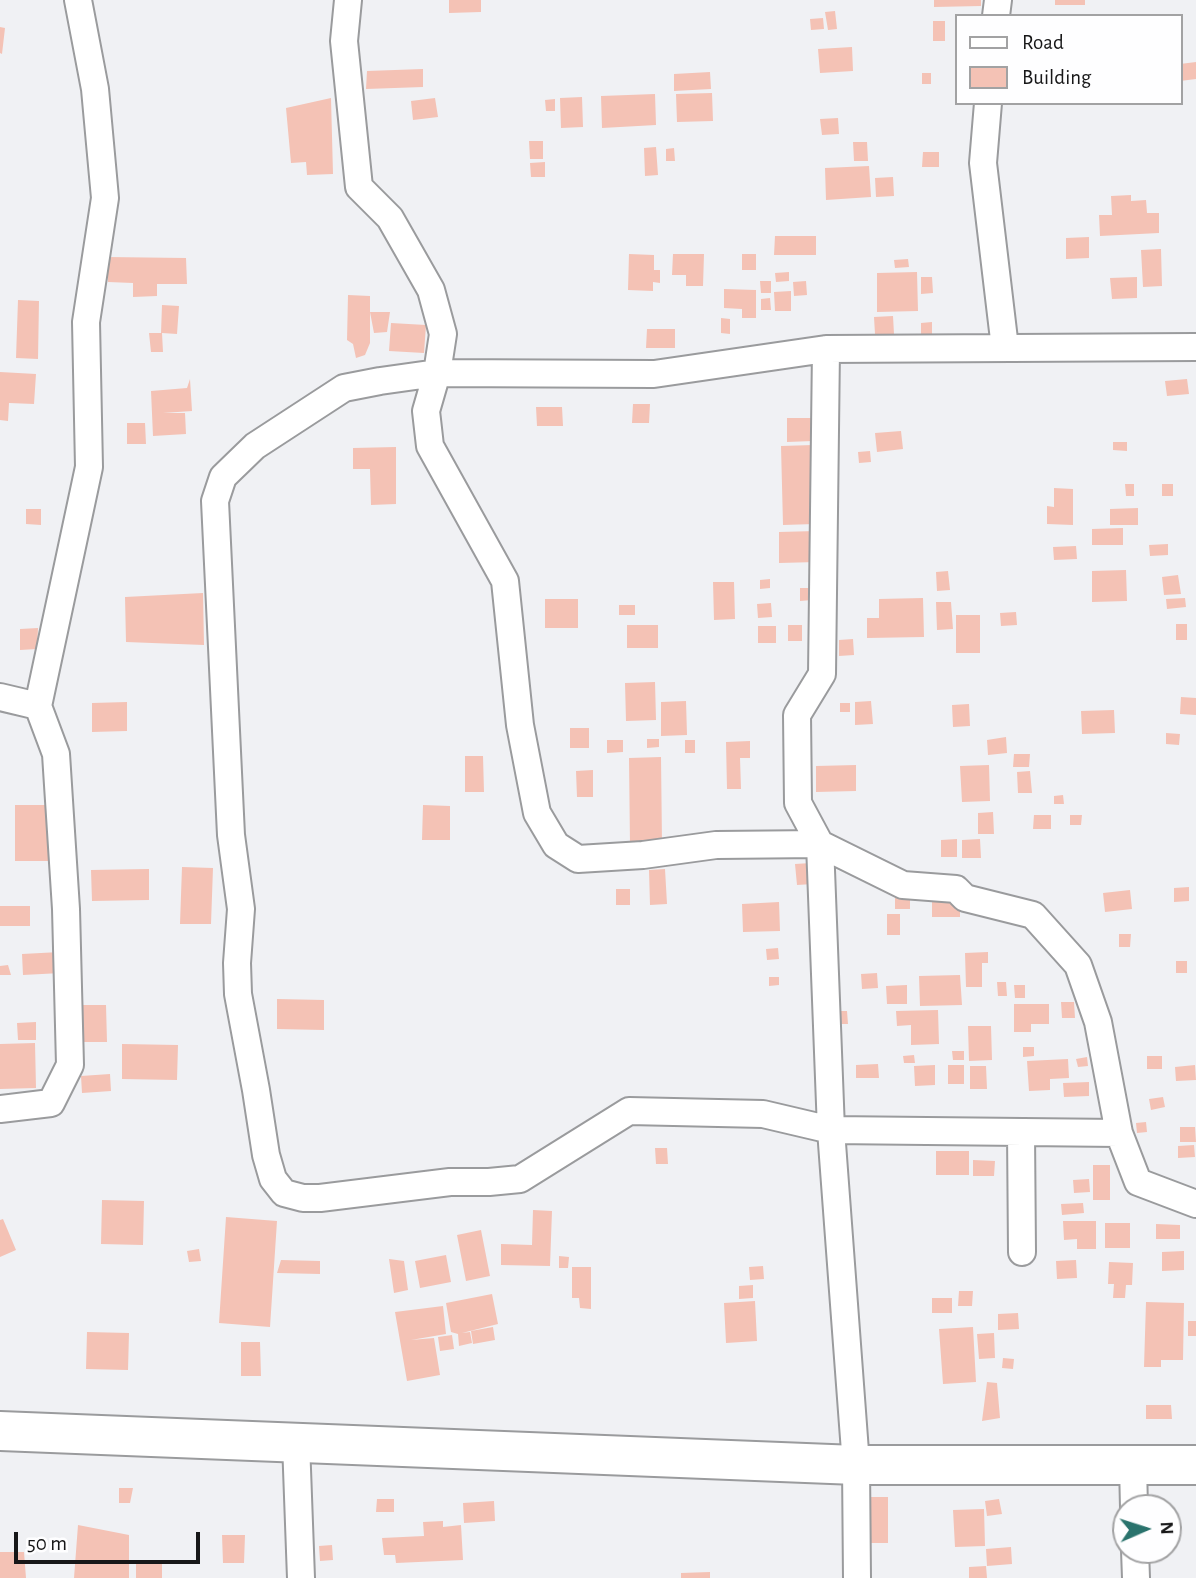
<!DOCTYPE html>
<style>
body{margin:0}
#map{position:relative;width:1196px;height:1578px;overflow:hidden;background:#f0f1f4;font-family:"Alegreya Sans",sans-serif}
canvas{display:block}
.legend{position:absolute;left:955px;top:14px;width:228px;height:91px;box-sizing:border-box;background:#fefeff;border:2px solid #a2a2a3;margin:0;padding:9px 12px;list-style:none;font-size:21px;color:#171718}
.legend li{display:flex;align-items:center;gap:14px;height:35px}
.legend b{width:35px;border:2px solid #a2a2a3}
.north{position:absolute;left:1112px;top:1494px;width:70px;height:70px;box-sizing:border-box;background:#fefeff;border:2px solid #a2a2a3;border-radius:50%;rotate:87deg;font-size:19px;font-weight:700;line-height:28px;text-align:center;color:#171718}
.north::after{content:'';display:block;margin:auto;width:24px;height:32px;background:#2a736d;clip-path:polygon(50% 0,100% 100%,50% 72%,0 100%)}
.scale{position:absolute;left:14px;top:1532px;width:186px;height:32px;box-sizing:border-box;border:4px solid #171718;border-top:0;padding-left:9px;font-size:21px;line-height:24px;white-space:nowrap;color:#171718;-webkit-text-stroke:5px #fefeff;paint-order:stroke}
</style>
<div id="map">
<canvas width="1196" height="1578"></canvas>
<ul class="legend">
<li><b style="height:9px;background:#fff"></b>Road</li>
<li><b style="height:19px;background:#f4c2b5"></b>Building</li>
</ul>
<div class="north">N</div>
<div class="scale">50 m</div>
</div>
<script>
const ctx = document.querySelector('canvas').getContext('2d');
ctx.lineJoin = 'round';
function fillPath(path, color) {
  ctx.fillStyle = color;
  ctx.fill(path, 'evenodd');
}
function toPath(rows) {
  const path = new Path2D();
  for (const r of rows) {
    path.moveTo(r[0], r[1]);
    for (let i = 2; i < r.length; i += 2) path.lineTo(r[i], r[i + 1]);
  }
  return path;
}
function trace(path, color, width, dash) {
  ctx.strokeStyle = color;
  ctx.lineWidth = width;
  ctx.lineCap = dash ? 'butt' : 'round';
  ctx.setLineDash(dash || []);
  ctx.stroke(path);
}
fillPath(toPath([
 [449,0,481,0,481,12,449,13],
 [934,0,981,0,981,6,934,7],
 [1055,0,1085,0,1085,5,1055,5],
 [835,11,837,29,828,30,825,12],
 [823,18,824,29,811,30,810,19],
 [933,21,945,21,945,41,933,41],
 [0,27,5,28,2,54,0,53],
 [852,47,853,71,820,73,818,49],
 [1196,62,1196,79,1180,81,1180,64],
 [423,69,423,87,366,89,367,71],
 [710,72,711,89,674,91,674,74],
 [922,73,931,73,931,84,922,84],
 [712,93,713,121,677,122,676,94],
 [655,94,656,125,602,128,601,96],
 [582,97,583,127,561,128,560,98],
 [331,98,333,174,307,175,306,162,291,163,286,108],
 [435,98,438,117,413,120,411,101],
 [555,99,555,111,546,111,545,100],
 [838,118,839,134,822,135,820,119],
 [529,141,543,141,543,159,530,159],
 [853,142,867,142,868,161,854,161],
 [656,147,658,175,645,176,644,148],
 [674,148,675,161,666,161,666,149],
 [923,152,939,152,939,167,922,167],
 [545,162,545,177,531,177,530,163],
 [869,166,871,197,826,200,825,168],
 [893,177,894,196,876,197,875,178],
 [1131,195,1131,201,1146,200,1147,213,1159,213,1159,233,1100,236,1099,215,1112,215,1111,196],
 [775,236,816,236,816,255,774,255],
 [1089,237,1089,258,1066,259,1066,238],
 [1161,249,1162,286,1143,287,1141,250],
 [629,254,654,255,654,270,660,270,660,283,653,282,653,291,628,290],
 [673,254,704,254,703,286,686,286,686,275,672,275],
 [742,254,756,254,756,270,742,270],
 [107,257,186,258,187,284,157,284,157,296,133,297,133,283,108,282],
 [908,259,909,267,895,268,894,260],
 [789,272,789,281,776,282,775,273],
 [917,272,918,311,877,312,877,273],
 [921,277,932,277,933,293,921,294],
 [1137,277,1137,298,1112,299,1110,278],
 [760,281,771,281,771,293,761,293],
 [806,281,807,295,794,296,793,282],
 [724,289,756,290,756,318,742,318,742,309,724,308],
 [791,291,791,311,775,311,774,292],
 [348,295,370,296,370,343,365,355,356,358,353,344,347,340],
 [770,298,771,310,761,310,761,299],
 [18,300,39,301,38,359,16,358],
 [162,305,179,306,177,334,162,333,163,352,151,352,149,333,161,333],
 [370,312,390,312,387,332,374,333],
 [893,316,894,334,875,334,874,317],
 [721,318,730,319,730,334,721,333],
 [932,322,932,335,921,335,921,323],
 [391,323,426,325,424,353,389,351],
 [647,329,675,329,675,348,646,348],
 [0,372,36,374,34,404,9,403,8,421,0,420],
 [190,379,192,411,163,413,185,413,186,434,153,436,151,391,187,388],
 [1187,379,1189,394,1167,396,1165,381],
 [633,404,650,404,649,423,632,423],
 [536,407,562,407,563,426,537,426],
 [787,418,813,418,813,441,787,442],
 [127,423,145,423,146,444,127,444],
 [901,431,903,449,877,452,875,433],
 [1113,442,1127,442,1127,451,1113,450],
 [813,445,815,524,783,525,781,446],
 [396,447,396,504,371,505,370,469,353,469,353,448],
 [870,451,871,462,859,463,858,452],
 [1125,484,1134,484,1134,496,1126,496],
 [1162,484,1173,484,1173,496,1162,496],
 [1054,488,1073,489,1073,525,1047,524,1047,506,1054,507],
 [1138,508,1138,525,1110,525,1110,509],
 [26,509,41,509,41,525,26,524],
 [1123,528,1123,545,1092,545,1092,529],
 [816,531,817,562,779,563,779,532],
 [1168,544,1168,555,1150,556,1149,545],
 [1076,546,1077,559,1054,560,1053,547],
 [1126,570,1127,601,1092,602,1092,571],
 [948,571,950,590,937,591,936,572],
 [1178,575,1181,594,1164,595,1162,577],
 [770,579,770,588,760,589,760,580],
 [713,582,734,582,735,619,714,620],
 [800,588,812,588,812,600,800,601],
 [203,593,204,645,126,642,125,597],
 [923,598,924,637,867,638,867,618,879,618,879,599],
 [1185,598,1186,607,1167,609,1166,599],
 [545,599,578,599,578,628,545,628],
 [936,602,951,602,953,629,937,630],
 [771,603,772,617,758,618,757,604],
 [619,605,635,605,635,615,619,615],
 [1016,612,1017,625,1001,626,1000,613],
 [956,615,980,615,980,653,956,653],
 [1176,624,1187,624,1187,640,1176,640],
 [627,625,658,625,658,648,627,648],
 [788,625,802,625,802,641,788,641],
 [758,626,776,626,776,643,758,643],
 [38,628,37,649,20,650,20,629],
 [853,639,854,655,839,656,839,640],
 [655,682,656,720,626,721,625,683],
 [1181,697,1196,698,1196,715,1180,714],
 [686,701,687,735,661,736,661,702],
 [871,701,873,724,855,725,855,702],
 [127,702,127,731,92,732,92,703],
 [840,703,850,703,850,712,840,712],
 [969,704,970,726,953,727,952,705],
 [1114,710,1115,733,1082,734,1081,711],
 [570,728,589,728,589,748,570,748],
 [1166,733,1180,734,1179,745,1166,744],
 [1006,737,1007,753,988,755,987,740],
 [647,739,659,739,659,747,647,748],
 [607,740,623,740,623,752,607,753],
 [685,740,695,740,695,753,685,753],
 [750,741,750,758,740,758,741,789,727,789,726,742],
 [1014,754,1030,754,1029,767,1013,767],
 [465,756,483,756,484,792,465,792],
 [661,757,662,844,630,845,629,758],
 [856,765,856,791,816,792,816,766],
 [989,765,990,801,962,802,960,766],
 [593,770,593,797,577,797,576,771],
 [1030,771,1032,793,1018,793,1017,772],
 [1063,795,1064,804,1054,804,1054,796],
 [15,805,56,805,56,861,15,861],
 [423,805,450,806,450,840,422,840],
 [993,812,994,834,978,834,978,813],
 [1034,815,1051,815,1051,829,1033,829],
 [1070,815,1082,815,1081,825,1070,825],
 [957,839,957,857,941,857,941,840],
 [980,839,981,858,962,858,962,840],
 [811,863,813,884,797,885,795,864],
 [182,867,213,868,211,924,180,924],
 [149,869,149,900,92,901,91,870],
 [665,869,667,904,650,905,649,870],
 [1189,887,1189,901,1174,902,1174,888],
 [616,889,630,889,630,905,616,905],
 [1130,890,1132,909,1105,912,1103,893],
 [932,896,960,897,960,917,932,917],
 [910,897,910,909,895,909,895,898],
 [779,902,780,931,743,932,742,904],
 [0,906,30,906,30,926,0,926],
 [887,914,900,914,900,935,887,935],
 [1119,934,1131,934,1130,947,1119,947],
 [778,948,779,959,767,960,766,949],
 [60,952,61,973,23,975,22,954],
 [988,952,988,963,982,963,982,987,966,987,965,953],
 [1176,961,1187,961,1187,973,1176,973],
 [8,965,11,975,0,975,0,966],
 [877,973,878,988,862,989,861,974],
 [960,975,962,1005,920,1006,919,976],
 [769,977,779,977,779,985,769,986],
 [997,982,1006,982,1007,996,998,996],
 [907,985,907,1004,887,1004,886,986],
 [1014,985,1025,985,1025,998,1015,998],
 [277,999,324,1000,324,1030,277,1029],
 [1061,1002,1074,1002,1075,1018,1062,1018],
 [1014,1004,1049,1004,1049,1024,1031,1024,1031,1032,1014,1032],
 [74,1005,106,1005,107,1042,75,1042],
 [938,1010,939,1044,911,1045,911,1025,897,1026,896,1011],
 [837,1011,847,1011,848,1024,838,1024],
 [36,1022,36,1040,18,1040,17,1023],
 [968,1026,991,1026,992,1060,969,1061],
 [35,1043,36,1088,0,1089,0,1044],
 [122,1044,178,1045,177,1080,122,1079],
 [1023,1047,1034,1047,1034,1056,1023,1057],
 [952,1051,964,1051,964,1060,953,1060],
 [914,1055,915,1063,904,1063,903,1056],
 [1147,1056,1162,1056,1162,1069,1147,1069],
 [1087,1057,1088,1066,1078,1067,1076,1059],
 [1068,1059,1069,1078,1050,1079,1050,1090,1029,1091,1027,1061],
 [878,1064,879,1078,856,1078,856,1065],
 [935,1065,935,1085,915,1086,914,1066],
 [948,1065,964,1065,964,1084,948,1084],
 [1195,1065,1196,1080,1176,1081,1175,1067],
 [970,1066,986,1066,987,1089,970,1089],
 [110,1074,111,1091,82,1093,81,1076],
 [1089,1082,1089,1096,1064,1097,1063,1083],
 [1163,1097,1165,1107,1151,1110,1149,1099],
 [1146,1122,1147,1132,1137,1133,1136,1123],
 [1180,1127,1195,1127,1196,1142,1180,1142],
 [1194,1145,1195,1157,1178,1158,1178,1146],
 [655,1148,667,1148,668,1164,656,1164],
 [936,1151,969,1151,969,1175,936,1175],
 [973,1160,995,1161,994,1176,973,1176],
 [1093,1165,1110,1165,1110,1200,1093,1200],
 [1089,1179,1090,1192,1074,1193,1073,1180],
 [102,1200,144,1201,143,1245,101,1244],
 [1083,1203,1084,1213,1062,1215,1061,1204],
 [533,1210,552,1211,550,1266,501,1265,501,1244,532,1245],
 [226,1217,277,1221,270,1327,219,1323],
 [3,1219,16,1250,0,1257,0,1220],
 [1063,1221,1096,1221,1096,1249,1077,1249,1077,1239,1064,1240],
 [1105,1223,1130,1223,1130,1248,1105,1248],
 [1156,1224,1180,1225,1180,1239,1156,1239],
 [481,1230,490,1276,466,1281,457,1235],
 [199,1249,201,1261,189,1262,187,1251],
 [1184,1251,1184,1270,1162,1271,1162,1252],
 [446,1255,451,1282,420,1288,415,1261],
 [559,1256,569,1257,568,1268,559,1268],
 [389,1259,404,1261,408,1290,394,1293],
 [281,1260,320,1261,320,1274,277,1273],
 [1076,1260,1077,1278,1057,1279,1056,1261],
 [1109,1262,1133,1263,1132,1285,1126,1285,1125,1298,1113,1298,1114,1284,1108,1284],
 [763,1266,764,1279,750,1280,749,1267],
 [572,1267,591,1267,591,1309,580,1308,579,1298,572,1298],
 [753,1285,753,1298,739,1299,739,1286],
 [959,1291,973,1291,972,1306,958,1306],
 [492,1294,498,1324,462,1333,470,1332,472,1343,459,1346,458,1334,451,1332,446,1303],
 [932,1298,952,1298,952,1313,932,1313],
 [755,1301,757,1341,726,1343,724,1303],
 [1146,1302,1184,1303,1183,1360,1161,1360,1161,1367,1144,1367],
 [443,1306,446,1334,411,1340,434,1338,440,1375,407,1381,395,1312],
 [1018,1313,1019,1329,998,1330,998,1314],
 [1188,1321,1196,1321,1196,1336,1188,1336],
 [493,1327,495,1340,473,1344,471,1331],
 [973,1327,976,1382,943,1384,939,1329],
 [87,1332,129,1333,128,1370,86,1369],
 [994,1333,995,1358,979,1359,977,1334],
 [452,1335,454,1349,440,1351,438,1337],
 [241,1342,260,1342,261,1376,241,1376],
 [1003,1358,1014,1359,1013,1369,1002,1368],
 [987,1382,997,1383,1000,1418,982,1421],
 [1146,1405,1171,1405,1172,1419,1146,1419],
 [119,1488,133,1488,130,1503,119,1503],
 [867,1497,888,1497,888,1543,867,1543],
 [377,1499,394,1499,394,1512,376,1512],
 [999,1499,1002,1514,987,1516,985,1501],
 [494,1501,495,1521,464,1523,463,1503],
 [984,1509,985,1546,955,1547,953,1510],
 [443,1521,443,1527,461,1525,463,1560,396,1563,395,1555,384,1555,382,1538,424,1536,423,1522],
 [78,1525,129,1535,129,1578,74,1578],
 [222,1535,245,1535,244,1563,223,1563],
 [332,1545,333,1560,320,1561,319,1546],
 [1011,1547,1012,1564,987,1566,986,1549],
 [0,1552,24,1552,26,1578,0,1578],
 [162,1562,162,1578,136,1578,136,1563],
 [986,1566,987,1578,969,1578,969,1567],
 [710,1572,710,1578,681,1578,681,1573]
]), '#f4c2b5');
const street = toPath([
 [348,0,344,41,359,187,390,218,431,290,443,334,437,373,426,411,430,446,505,581,520,725,537,813,556,845,578,859,643,855,716,845,820,844,903,885,956,889,965,898,1033,915,1078,965,1098,1022,1119,1133,1138,1182,1196,1204],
 [996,16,998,0],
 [988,103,983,163,1005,348],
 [826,349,822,674,797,715,798,803,820,844,831,1130,856,1465,857,1578],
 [0,697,38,706,56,754,66,909,70,1065,51,1103,0,1109],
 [38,706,89,467,86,322,105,198,95,89,78,0],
 [1021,1132,1022,1252],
 [1119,1133,831,1130,763,1114,629,1111,520,1179,489,1182,450,1182,320,1198,303,1198,284,1193,273,1179,266,1155,256,1090,238,994,237,963,241,909,231,835,215,501,223,477,255,446,344,388,380,381,437,373,654,374,826,349,1196,347],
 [296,1442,301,1578],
 [1133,1465,1134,1508],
 [1135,1550,1136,1578]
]);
const secondary = toPath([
 [0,1431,856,1465,1196,1465]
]);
trace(street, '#9a9b9d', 30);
trace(secondary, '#9a9b9d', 42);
trace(street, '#fff', 26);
trace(secondary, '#fff', 38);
</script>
